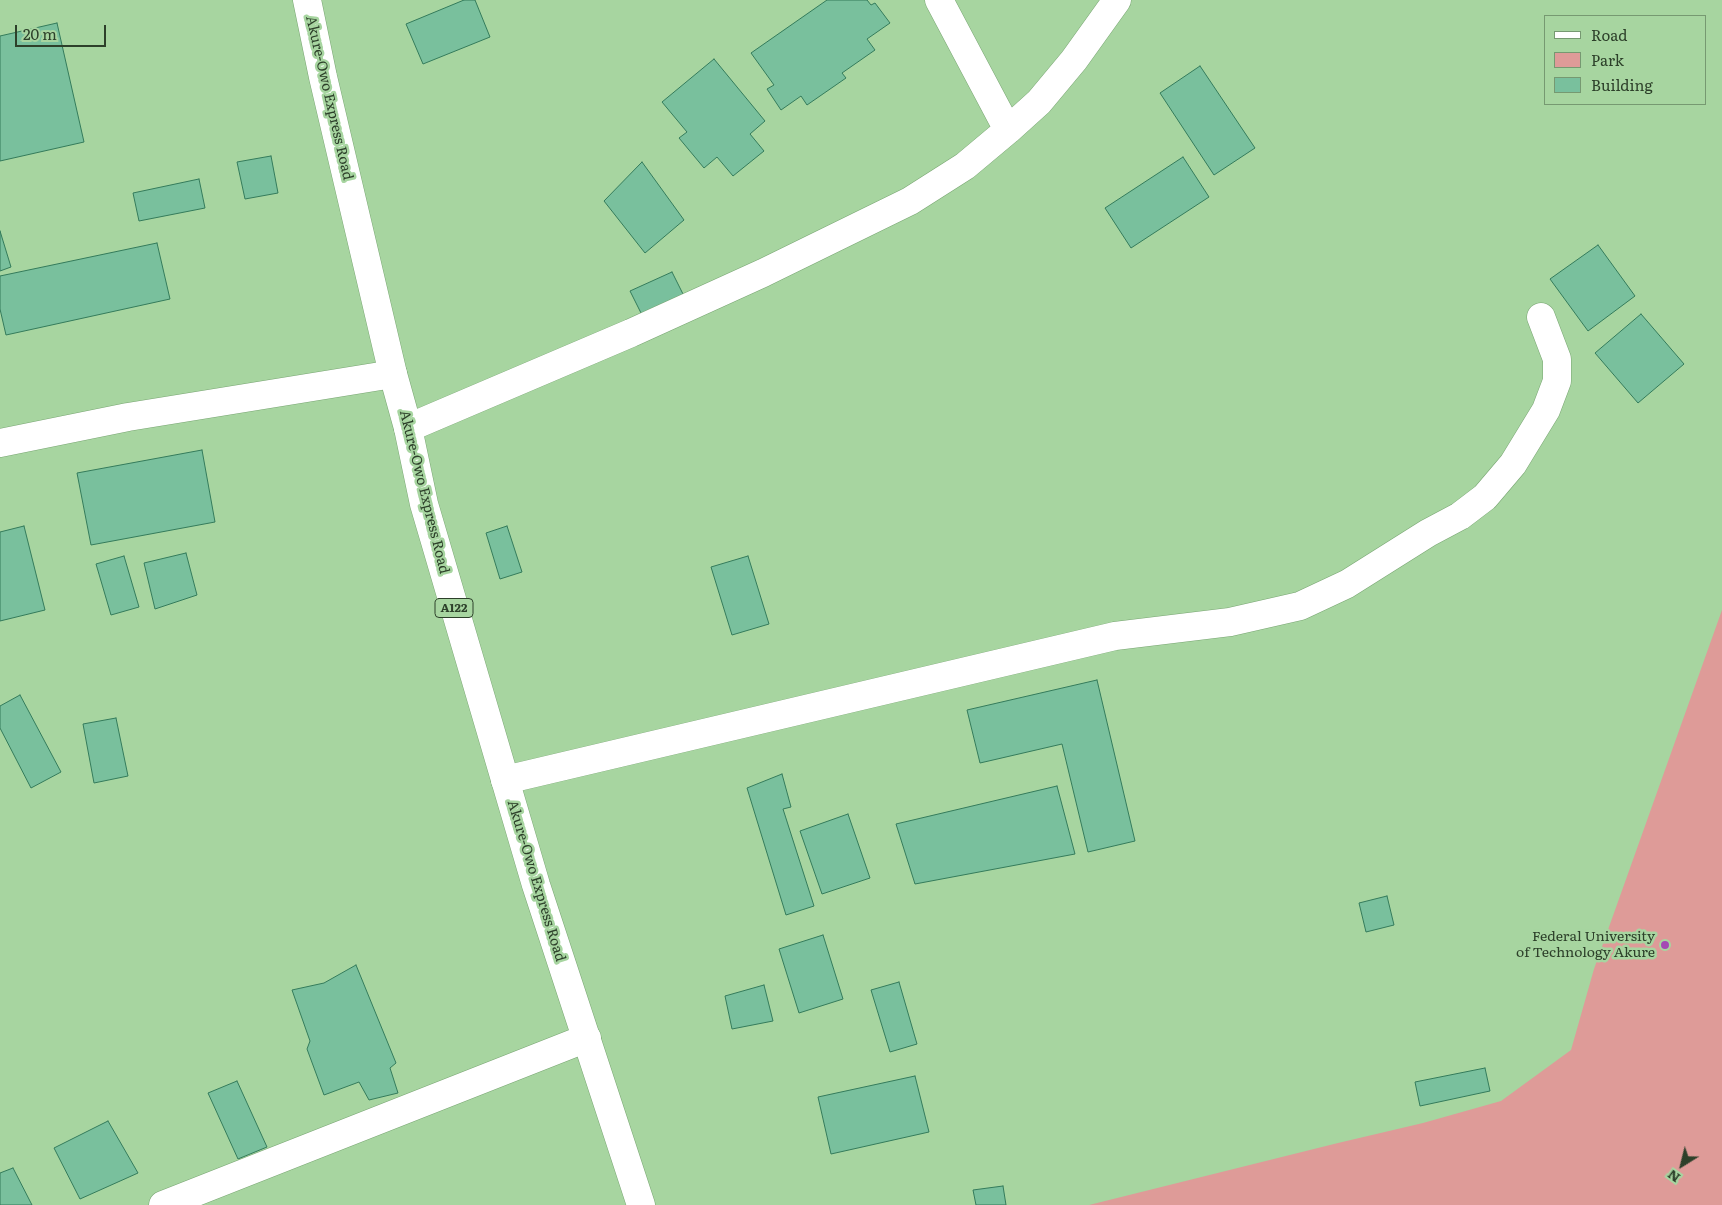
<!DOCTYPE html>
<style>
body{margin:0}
#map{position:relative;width:1722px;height:1205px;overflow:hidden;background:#a7d5a0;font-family:Literata,serif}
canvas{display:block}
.legend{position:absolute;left:1544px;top:15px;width:162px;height:90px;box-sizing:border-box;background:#a7d5a0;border:1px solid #769971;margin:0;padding:6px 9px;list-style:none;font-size:15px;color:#2d402a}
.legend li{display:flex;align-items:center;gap:10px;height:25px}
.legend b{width:25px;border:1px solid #769971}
.north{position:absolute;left:1657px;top:1140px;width:50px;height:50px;-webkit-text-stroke:4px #a7d5a0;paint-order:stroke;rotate:216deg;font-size:14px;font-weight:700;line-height:20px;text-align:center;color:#2d402a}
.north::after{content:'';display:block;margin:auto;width:18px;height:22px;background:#2d402a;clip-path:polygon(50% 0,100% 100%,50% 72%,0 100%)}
.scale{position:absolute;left:15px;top:25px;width:91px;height:22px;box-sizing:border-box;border:2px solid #2d402a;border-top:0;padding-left:6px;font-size:15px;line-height:18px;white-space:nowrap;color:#2d402a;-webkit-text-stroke:4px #a7d5a0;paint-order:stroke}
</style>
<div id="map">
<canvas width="1722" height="1205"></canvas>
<ul class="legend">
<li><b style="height:6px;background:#fff"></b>Road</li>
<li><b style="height:14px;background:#de9b98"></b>Park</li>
<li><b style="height:14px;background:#79c09d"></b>Building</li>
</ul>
<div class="north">N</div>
<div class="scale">20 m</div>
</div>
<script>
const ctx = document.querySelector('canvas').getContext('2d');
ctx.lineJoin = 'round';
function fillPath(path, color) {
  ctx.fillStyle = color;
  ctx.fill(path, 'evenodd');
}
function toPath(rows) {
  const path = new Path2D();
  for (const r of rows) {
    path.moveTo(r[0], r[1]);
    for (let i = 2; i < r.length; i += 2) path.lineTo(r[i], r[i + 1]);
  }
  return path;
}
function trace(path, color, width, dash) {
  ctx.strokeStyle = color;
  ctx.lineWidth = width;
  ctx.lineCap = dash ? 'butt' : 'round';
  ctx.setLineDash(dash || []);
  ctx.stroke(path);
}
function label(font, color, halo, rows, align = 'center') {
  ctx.font = font + ' Literata,serif';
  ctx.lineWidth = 5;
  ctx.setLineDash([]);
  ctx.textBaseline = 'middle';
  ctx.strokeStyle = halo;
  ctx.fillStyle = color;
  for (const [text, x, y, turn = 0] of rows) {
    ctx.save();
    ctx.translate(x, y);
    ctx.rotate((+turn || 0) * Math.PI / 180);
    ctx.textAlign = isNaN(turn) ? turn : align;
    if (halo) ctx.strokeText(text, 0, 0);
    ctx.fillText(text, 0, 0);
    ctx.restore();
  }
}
fillPath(toPath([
 [1722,610,1722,1205,1089,1205,1338,1143,1423,1123,1501,1101,1571,1050,1594,969]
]), '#de9b98');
const building = toPath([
 [464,0,475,0,490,37,423,64,406,24,464,0],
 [827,0,867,0,871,5,875,3,890,23,867,39,875,50,842,73,846,78,807,105,801,96,781,110,767,89,774,85,751,53,827,0],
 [57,23,84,142,0,161,0,36,57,23],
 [714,59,765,121,750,134,764,151,733,176,717,157,704,168,679,138,687,132,662,102,714,59],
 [1200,66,1255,148,1214,175,1160,93,1200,66],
 [271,156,278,193,245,199,237,162,271,156],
 [1183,157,1209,197,1131,248,1105,208,1183,157],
 [642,162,684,220,645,253,604,201,642,162],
 [199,179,205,208,139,221,133,193,199,179],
 [0,231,11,267,0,271,0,231],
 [157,243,170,299,6,335,0,309,0,276,157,243],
 [1598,245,1635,296,1588,331,1550,279,1598,245],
 [672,272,684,296,642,315,630,291,672,272],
 [1641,314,1684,364,1638,403,1595,353,1641,314],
 [202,450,215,522,91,545,77,473,202,450],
 [24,526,45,610,0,621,0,532,24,526],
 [507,526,522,572,500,579,486,533,507,526],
 [186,553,197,595,155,609,144,563,186,553],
 [124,556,139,607,111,615,96,564,124,556],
 [748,556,769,624,732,635,711,567,748,556],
 [1097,680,1135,841,1088,852,1062,744,980,763,967,710,1097,680],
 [20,695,61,772,31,788,0,728,0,706,20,695],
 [116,718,128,776,94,783,83,724,116,718],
 [782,774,791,807,783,809,814,906,786,915,747,788,782,774],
 [1057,786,1075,854,915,884,896,824,1057,786],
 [848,814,870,878,822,894,800,831,848,814],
 [1387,896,1394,925,1366,932,1359,903,1387,896],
 [823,935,843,999,799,1013,779,949,823,935],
 [356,965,396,1063,390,1068,398,1093,369,1100,359,1082,324,1095,307,1049,310,1041,292,990,324,983,356,965],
 [899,982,917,1044,890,1052,871,990,899,982],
 [764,985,773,1021,732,1029,725,996,764,985],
 [1485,1068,1490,1091,1420,1106,1415,1082,1485,1068],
 [915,1076,929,1132,831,1154,818,1097,915,1076],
 [237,1081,267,1147,238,1159,208,1093,237,1081],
 [108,1121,138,1173,80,1199,54,1148,108,1121],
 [13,1168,32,1205,0,1205,0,1173,13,1168],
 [1003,1186,1006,1205,976,1205,973,1190,1003,1186]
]);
fillPath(building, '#79c09d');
trace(building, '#347b5b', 1);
const minor = toPath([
 [939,0,1008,130],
 [408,428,631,333,763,273,910,201,965,166,1008,130,1039,102,1074,60,1117,0],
 [0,443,128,417,393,374],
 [505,780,1115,636,1230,622,1300,606,1347,584,1428,533,1460,516,1485,497,1513,464,1546,410,1557,381,1557,359,1541,317],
 [163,1205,587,1038]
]);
const trunk = toPath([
 [307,0,323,77,393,374,408,428,424,504,536,885,641,1205]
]);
trace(minor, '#78a572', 29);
trace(trunk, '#78a572', 29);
trace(minor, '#fff', 28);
trace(trunk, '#fff', 28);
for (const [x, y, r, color] of [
 [1665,945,5,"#a449b4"]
]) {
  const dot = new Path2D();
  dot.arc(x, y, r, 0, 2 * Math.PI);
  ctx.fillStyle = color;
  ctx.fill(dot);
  trace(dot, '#a7d5a0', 2);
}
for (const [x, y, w] of [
 [454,608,38]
]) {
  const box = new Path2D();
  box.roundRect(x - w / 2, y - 9.5, w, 19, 4);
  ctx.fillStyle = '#a7d5a0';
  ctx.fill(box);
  trace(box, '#2d402a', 1);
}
label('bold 12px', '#2d402a', null, [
 ["A122",454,608]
]);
label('14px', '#2d402a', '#a7d5a0', [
 ["Akure-Owo Express Road",329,98,77],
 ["Akure-Owo Express Road",424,492,76],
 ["Akure-Owo Express Road",536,881,73]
]);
label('14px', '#2d402a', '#a7d5a0', [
 ["Federal University",1655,937],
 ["of Technology Akure",1655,953]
], 'right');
</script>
